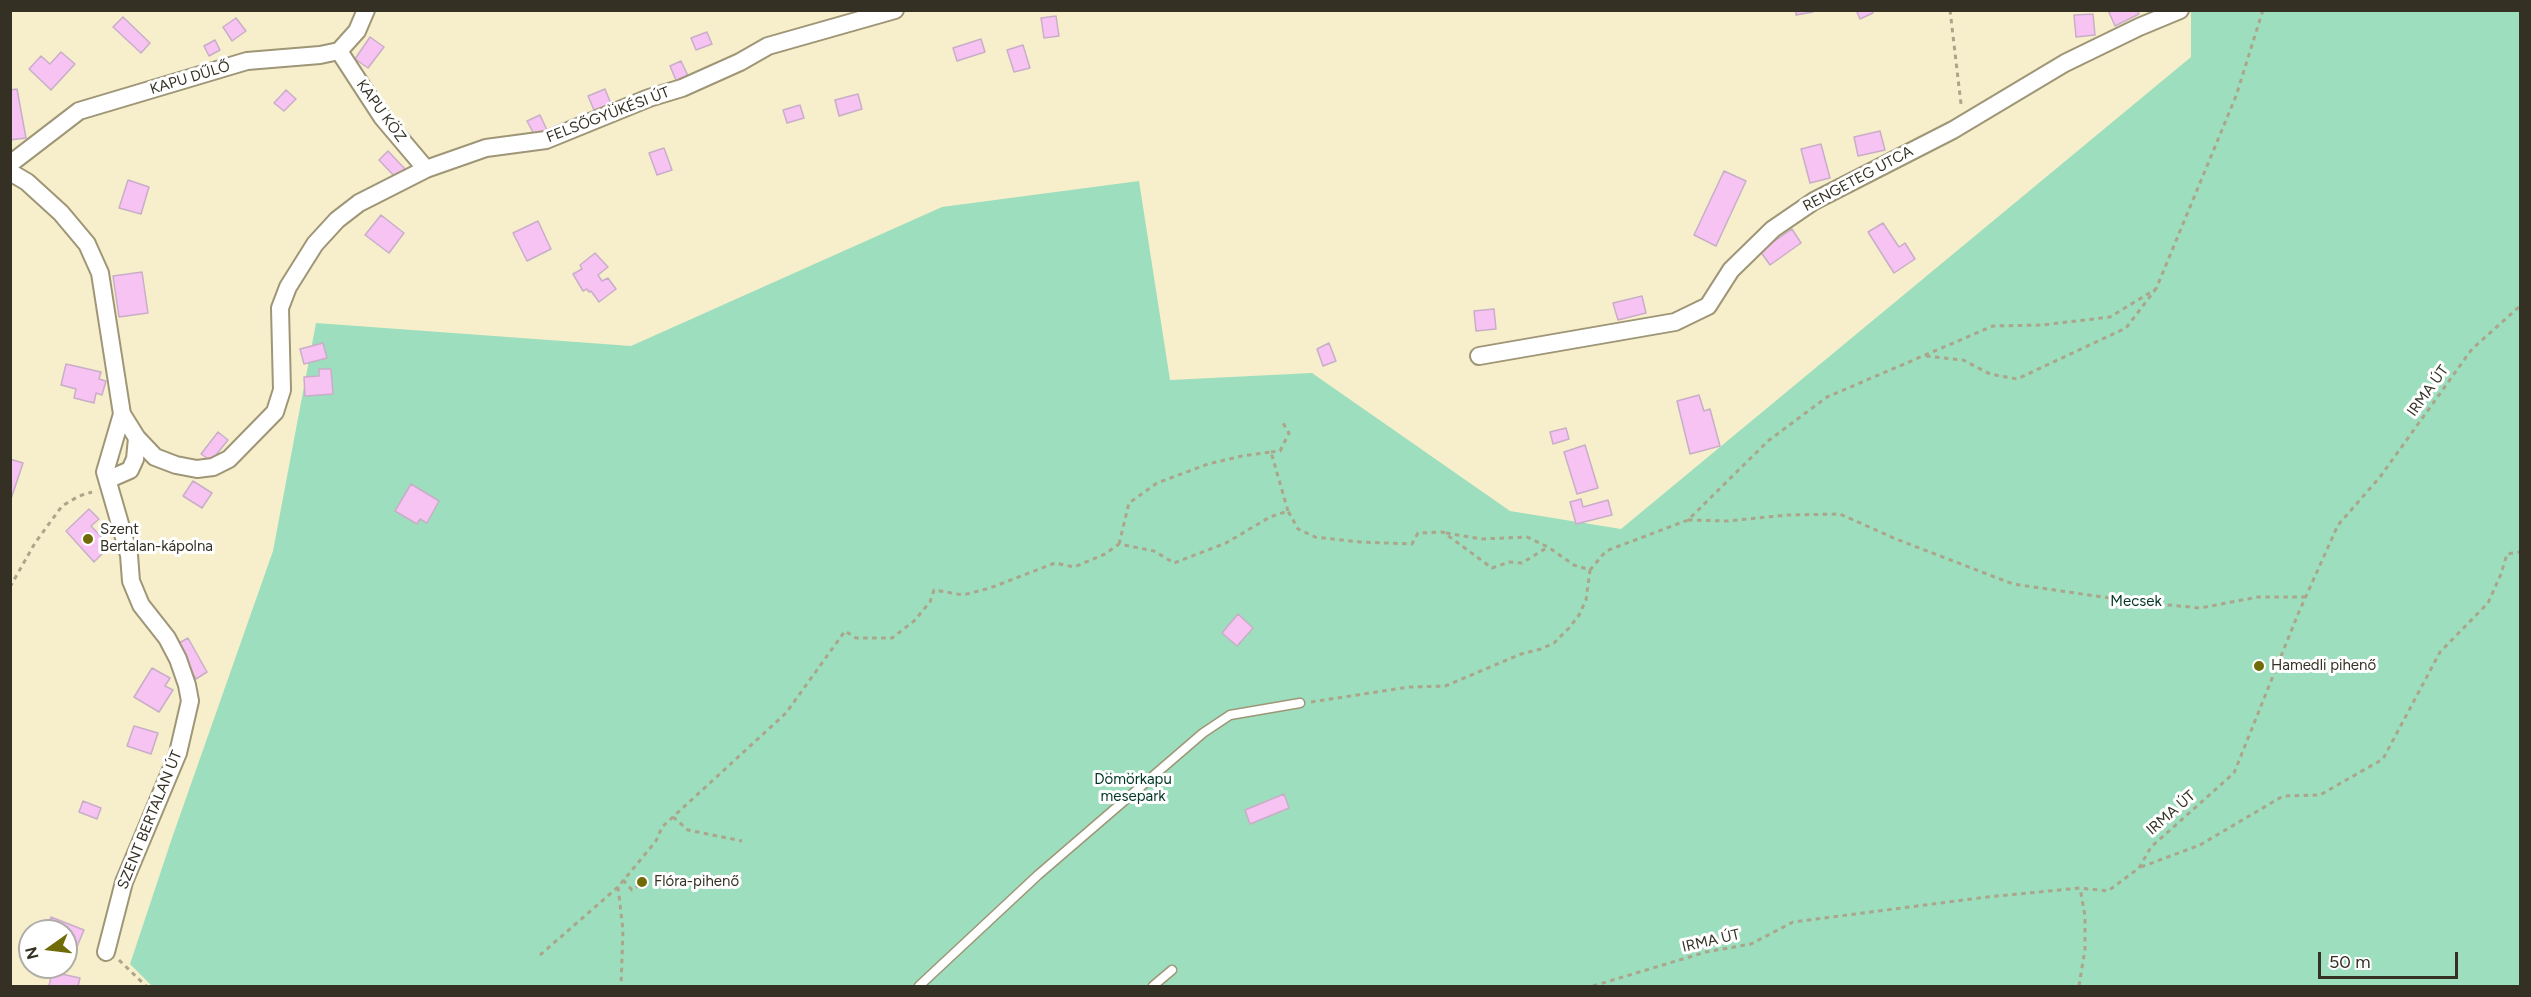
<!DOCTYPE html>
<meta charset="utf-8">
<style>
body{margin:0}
#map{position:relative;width:2531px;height:997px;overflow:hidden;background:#f7efcc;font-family:Figtree,sans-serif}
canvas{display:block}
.frame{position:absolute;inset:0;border:12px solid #343124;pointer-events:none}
.north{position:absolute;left:18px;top:919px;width:60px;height:60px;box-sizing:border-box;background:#fff;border:2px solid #aeada7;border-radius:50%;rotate:256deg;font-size:16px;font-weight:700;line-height:24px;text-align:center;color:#343124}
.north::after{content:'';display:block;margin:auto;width:21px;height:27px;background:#6f6b07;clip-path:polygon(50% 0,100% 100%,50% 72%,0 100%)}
.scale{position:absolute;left:2318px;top:952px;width:140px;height:27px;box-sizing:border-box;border:3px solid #343124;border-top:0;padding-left:8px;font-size:18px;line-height:21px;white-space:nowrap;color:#343124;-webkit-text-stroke:4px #fff;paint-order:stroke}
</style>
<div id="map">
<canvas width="2531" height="997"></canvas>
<div class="frame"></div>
<div class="north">N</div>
<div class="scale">50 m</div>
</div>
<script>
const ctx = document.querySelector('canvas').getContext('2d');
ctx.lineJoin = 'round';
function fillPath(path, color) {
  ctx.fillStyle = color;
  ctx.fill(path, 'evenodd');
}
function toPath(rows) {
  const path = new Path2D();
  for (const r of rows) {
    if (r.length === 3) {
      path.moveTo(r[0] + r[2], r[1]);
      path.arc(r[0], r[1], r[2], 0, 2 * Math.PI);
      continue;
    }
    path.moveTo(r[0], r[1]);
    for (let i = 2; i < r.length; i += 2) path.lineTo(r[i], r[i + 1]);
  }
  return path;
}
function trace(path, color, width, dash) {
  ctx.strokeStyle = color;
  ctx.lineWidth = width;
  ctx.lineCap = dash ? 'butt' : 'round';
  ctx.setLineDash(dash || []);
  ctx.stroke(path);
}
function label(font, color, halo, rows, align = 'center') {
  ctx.font = font + ' Figtree,sans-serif';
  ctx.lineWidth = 6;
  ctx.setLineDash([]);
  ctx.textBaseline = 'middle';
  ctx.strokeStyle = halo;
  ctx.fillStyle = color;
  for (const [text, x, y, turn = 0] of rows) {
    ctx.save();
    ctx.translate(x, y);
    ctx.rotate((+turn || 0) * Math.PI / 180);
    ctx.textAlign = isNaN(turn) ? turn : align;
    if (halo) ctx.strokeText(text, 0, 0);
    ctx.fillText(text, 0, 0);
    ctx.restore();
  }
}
fillPath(toPath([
 [2191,11,2520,11,2520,986,152,986,130,964,172,838,273,551,316,323,631,346,942,207,1139,181,1170,380,1312,373,1510,511,1621,529,2191,57]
]), '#9cdebd');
const building = toPath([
 [1796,10,1813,10,1813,12,1796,15,1796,10],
 [1856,10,1872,10,1873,13,1860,19,1856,10],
 [2108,10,2137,10,2139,14,2115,26,2108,10],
 [2093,14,2095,35,2076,37,2074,15,2093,14],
 [1056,16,1059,36,1044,38,1041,18,1056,16],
 [123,17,150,43,141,53,113,27,123,17],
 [236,18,246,31,232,41,223,27,236,18],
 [707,32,712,44,696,50,691,38,707,32],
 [370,37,384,47,368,68,355,59,370,37],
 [981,39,985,52,957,61,953,48,981,39],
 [215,40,220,50,209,56,204,46,215,40],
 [1023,45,1030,68,1014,72,1007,50,1023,45],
 [61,52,75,64,51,90,29,69,41,56,50,64,61,52],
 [681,61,690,80,678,85,670,66,681,61],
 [17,89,26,138,10,140,10,90,17,89],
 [605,89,611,104,594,110,588,96,605,89],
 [286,90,296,99,284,111,274,103,286,90],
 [858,94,862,109,839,116,835,100,858,94],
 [800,105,804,118,787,123,783,110,800,105],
 [540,115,547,130,535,136,527,121,540,115],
 [1880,131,1885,150,1858,156,1854,137,1880,131],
 [1821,144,1830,178,1810,183,1801,149,1821,144],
 [664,148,672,170,657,175,649,153,664,148],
 [388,151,405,169,396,178,379,160,388,151],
 [1724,171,1746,181,1716,246,1694,235,1724,171],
 [128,180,149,187,141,214,119,208,128,180],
 [381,215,404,233,389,253,365,235,381,215],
 [538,221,551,249,527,261,513,233,538,221],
 [1883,223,1899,247,1905,243,1915,259,1894,273,1868,232,1883,223],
 [1792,229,1801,243,1770,265,1760,251,1792,229],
 [595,253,608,267,598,275,602,281,608,278,616,289,599,302,591,291,589,292,587,289,583,291,573,274,582,269,580,265,595,253],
 [142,272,148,313,119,317,113,276,142,272],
 [1642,296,1646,313,1618,320,1613,303,1642,296],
 [1494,309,1496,329,1476,331,1474,311,1494,309],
 [323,343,327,358,304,364,300,349,323,343],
 [1329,343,1336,361,1323,366,1317,349,1329,343],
 [66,364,101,372,99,379,106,381,102,395,96,393,94,403,74,398,76,389,61,385,66,364],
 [319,369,331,369,333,394,305,396,304,377,319,376,319,369],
 [1699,395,1704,411,1710,409,1720,446,1690,454,1677,401,1699,395],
 [1566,428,1569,439,1553,444,1550,432,1566,428],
 [218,432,228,440,211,461,201,454,218,432],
 [1585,445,1598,488,1577,494,1564,452,1585,445],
 [10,459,23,463,11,499,10,499,10,459],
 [193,481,212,493,202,508,183,496,193,481],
 [411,484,439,501,427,523,420,519,417,524,395,511,411,484],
 [1581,499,1583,507,1608,500,1612,515,1576,524,1570,502,1581,499],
 [89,509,99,519,91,526,110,546,94,562,66,531,89,509],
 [1238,614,1253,628,1237,646,1222,633,1238,614],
 [188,638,207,672,196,679,177,644,188,638],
 [152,668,170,678,165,686,173,690,159,712,134,697,152,668],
 [134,726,158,733,151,754,127,746,134,726],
 [1284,794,1289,808,1250,824,1245,810,1284,794],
 [83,801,101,808,97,819,79,812,83,801],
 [642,882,6],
 [51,917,84,930,76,949,66,945,66,931,46,931,51,917],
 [52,972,80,978,78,986,49,986,52,972]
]);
fillPath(building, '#f6c3f2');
trace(building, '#c9aec7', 1.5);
const lane = toPath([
 [919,986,1038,875,1203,733,1230,715,1300,703],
 [1153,986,1172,970]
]);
const street = toPath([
 [339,51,382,117,426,169],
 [10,164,79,111,247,61,320,55,339,51,357,31,366,10],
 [10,172,27,182,61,213,87,244,100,273,122,414,105,472,129,555,131,581,141,605,167,638,178,659,187,685,190,701,178,753,124,882,106,952],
 [1479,356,1675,322,1708,306,1731,270,1773,229,1814,201,1953,130,2065,63,2139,27,2180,10],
 [122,414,137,438,155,457,176,465,197,469,213,467,229,459,275,412,282,390,280,308,288,287,315,244,337,220,359,203,426,169,486,148,546,140,649,98,682,88,740,62,768,46,895,10],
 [105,472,114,477,130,470,135,459,137,438]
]);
trace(lane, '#9e9676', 11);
trace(street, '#9e9676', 20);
trace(toPath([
 [1950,10,1961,104],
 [1926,356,1963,360,1990,374,2017,379,2126,328,2155,290],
 [1271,452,1280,451,1289,433,1283,423],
 [1688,520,1728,521,1787,515,1840,514,1896,539,2013,584,2137,602,2200,608,2258,597,2306,597],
 [1446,533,1482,539,1527,537,1548,547,1574,565,1590,570,1606,551,1688,520,1768,441,1827,397,1993,326,2042,325,2110,317,2156,289,2236,96,2263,10],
 [1119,544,1129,503,1157,483,1208,464,1242,456,1271,452,1288,511],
 [10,587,35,543,62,506,79,496,92,492],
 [1311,702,1409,687,1445,686,1521,654,1541,649,1554,643,1569,628,1579,615,1586,600,1590,570],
 [673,817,688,830,742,841],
 [2141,867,2200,845,2283,796,2320,795,2383,759,2440,652,2488,603,2501,574,2507,554,2520,552],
 [623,880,632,890,638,886],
 [618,887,623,930,621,986],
 [540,955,618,887,656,841,662,827,786,713,845,631,856,638,892,638,914,621,930,602,934,590,963,595,990,588,1055,563,1074,567,1105,554,1119,544,1154,551,1174,563,1226,543,1270,517,1288,511,1298,529,1315,537,1360,542,1412,544,1418,533,1443,532,1492,568,1509,562,1522,563,1548,547],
 [119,960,146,986],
 [1593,986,1706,952,1751,944,1793,922,1987,897,2080,888,2108,891,2139,868,2151,847,2234,773,2298,614,2338,525,2380,477,2472,349,2520,306],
 [2079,986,2085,949,2085,916,2080,888]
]), '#aba58b', 3, [4.5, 4.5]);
trace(lane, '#fff', 8);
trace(street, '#fff', 16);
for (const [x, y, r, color] of [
 [88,539,6,"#6f6b07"],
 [2259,666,6,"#6f6b07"],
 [642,882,6,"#6f6b07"]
]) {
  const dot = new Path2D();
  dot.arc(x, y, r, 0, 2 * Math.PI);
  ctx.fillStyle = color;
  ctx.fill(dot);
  trace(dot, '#fff', 2);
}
label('15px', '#343124', '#fff', [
 ["KAPU DŰLŐ",190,78,-17],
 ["KAPU KÖZ",381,111,54],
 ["FELSŐGYÜKÉSI ÚT",608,115,-21],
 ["RENGETEG UTCA",1858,179,-28],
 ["IRMA ÚT",2428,391,-54],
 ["IRMA ÚT",2171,813,-41],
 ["SZENT BERTALAN ÚT",150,820,-68],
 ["IRMA ÚT",1711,941,-13]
]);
label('15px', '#343124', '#fff', [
 ["Szent",100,530],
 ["Bertalan-kápolna",100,547],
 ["Hamedli pihenő",2271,666],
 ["Flóra-pihenő",654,882]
], 'left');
label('15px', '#003824', '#fff', [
 ["Mecsek",2136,602],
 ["Dömörkapu",1133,780],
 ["mesepark",1133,797]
]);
</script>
